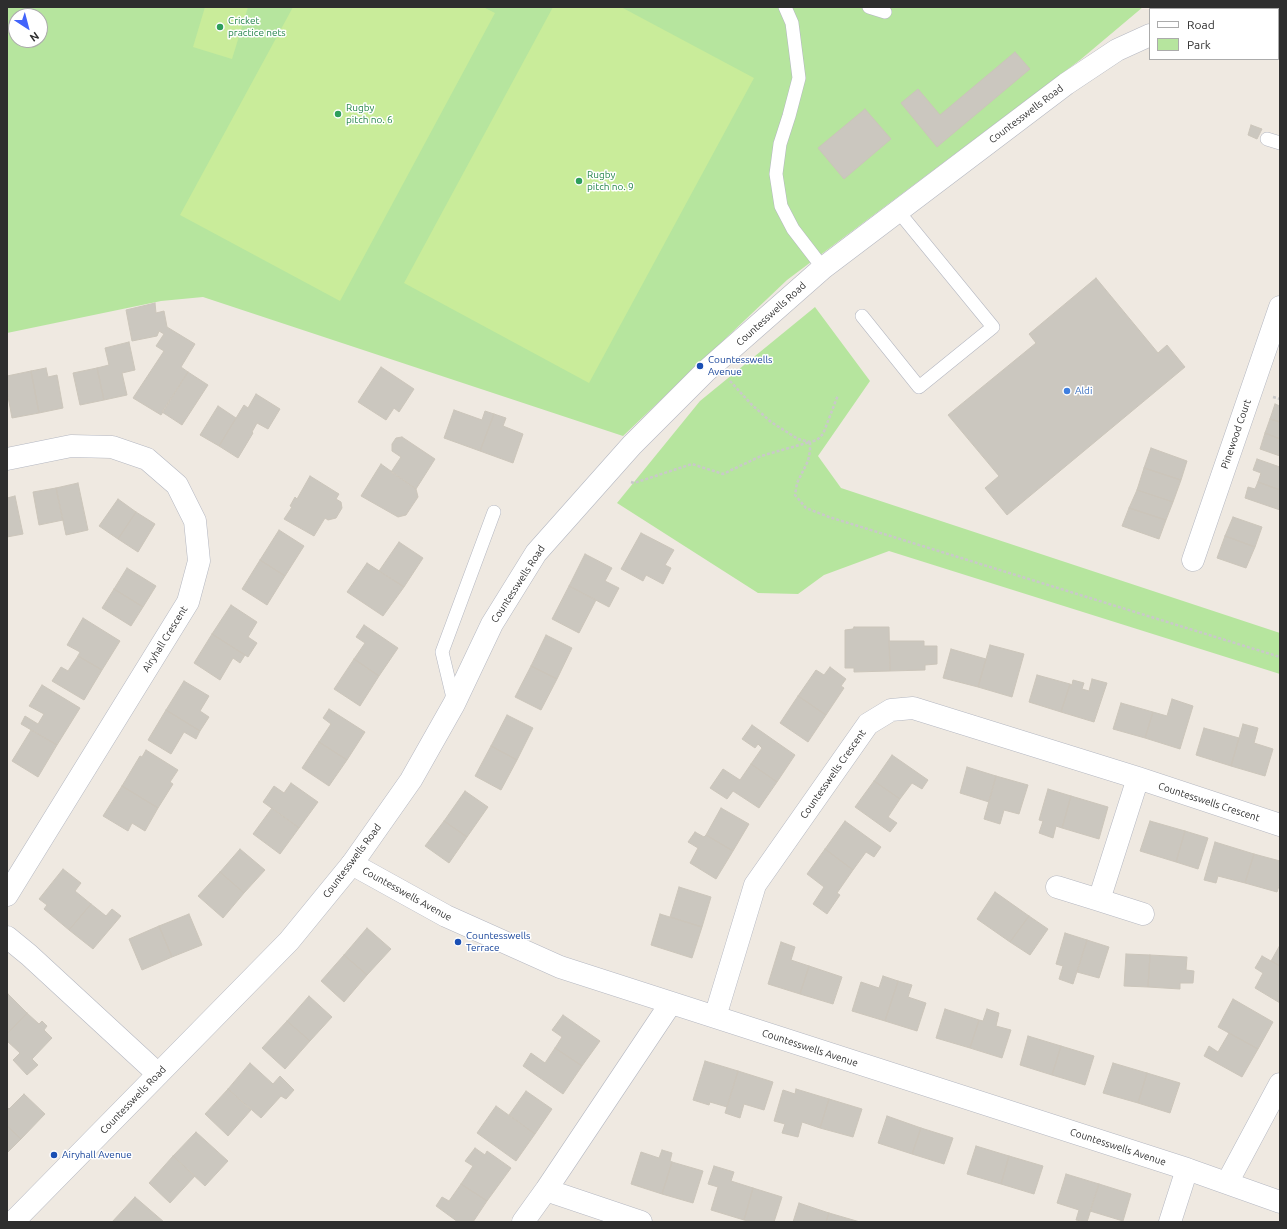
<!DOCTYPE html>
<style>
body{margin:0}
#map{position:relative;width:1287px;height:1229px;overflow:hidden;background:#efe9e1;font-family:Ubuntu,sans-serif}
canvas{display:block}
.frame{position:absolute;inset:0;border:8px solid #2e2e2e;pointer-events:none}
.legend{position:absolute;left:1149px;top:8px;width:130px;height:52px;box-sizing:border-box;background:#fff;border:1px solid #ababab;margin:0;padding:5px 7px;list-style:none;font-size:12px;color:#2e2e2e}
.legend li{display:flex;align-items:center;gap:8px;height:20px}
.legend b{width:20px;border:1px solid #ababab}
.north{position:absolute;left:8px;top:8px;width:40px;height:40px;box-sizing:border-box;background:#fff;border:1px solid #ababab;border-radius:50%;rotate:144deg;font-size:11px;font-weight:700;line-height:16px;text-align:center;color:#2e2e2e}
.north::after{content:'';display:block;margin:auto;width:14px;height:18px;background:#4264fb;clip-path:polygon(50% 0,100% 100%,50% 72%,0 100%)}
</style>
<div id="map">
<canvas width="1287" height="1229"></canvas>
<div class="frame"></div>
<ul class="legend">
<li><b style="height:5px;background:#fff"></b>Road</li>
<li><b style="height:11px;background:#b6e59e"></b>Park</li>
</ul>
<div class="north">N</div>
</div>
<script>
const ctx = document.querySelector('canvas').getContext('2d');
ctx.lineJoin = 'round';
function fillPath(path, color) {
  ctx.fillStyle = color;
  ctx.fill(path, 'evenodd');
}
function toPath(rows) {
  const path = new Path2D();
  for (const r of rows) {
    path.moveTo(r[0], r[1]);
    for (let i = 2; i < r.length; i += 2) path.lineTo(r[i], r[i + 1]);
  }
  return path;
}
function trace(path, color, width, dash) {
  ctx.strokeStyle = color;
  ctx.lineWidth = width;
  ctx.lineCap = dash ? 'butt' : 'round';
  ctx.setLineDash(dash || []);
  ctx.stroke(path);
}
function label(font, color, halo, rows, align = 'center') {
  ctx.font = font + ' Ubuntu,sans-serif';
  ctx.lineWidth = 3;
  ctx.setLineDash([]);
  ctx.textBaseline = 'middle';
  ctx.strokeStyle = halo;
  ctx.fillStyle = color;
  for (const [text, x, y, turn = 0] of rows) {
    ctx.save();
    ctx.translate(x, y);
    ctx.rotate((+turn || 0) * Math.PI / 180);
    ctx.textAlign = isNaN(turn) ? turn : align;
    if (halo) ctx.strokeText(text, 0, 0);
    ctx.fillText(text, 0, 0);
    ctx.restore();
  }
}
fillPath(toPath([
 [7,7,1143,7,1080,60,787,280,623,436,203,297,161,301,7,333],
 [16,16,40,16,40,40,16,40],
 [815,307,870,381,818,456,841,488,1280,633,1280,674,889,551,824,575,798,594,758,593,617,503,700,401]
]), '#b6e59e');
fillPath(toPath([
 [205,7,248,7,232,59,193,47],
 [293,7,483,7,495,13,340,301,180,215],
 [553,7,621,7,754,78,589,383,404,283]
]), '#c9ec9a');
const building = toPath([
 [1015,52,1030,69,937,147,901,103,918,89,940,115,1015,52],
 [865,109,891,139,844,179,818,148,865,109],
 [1251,125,1262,129,1257,139,1248,135,1251,125],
 [1096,278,1158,353,1167,345,1185,367,1007,515,985,488,999,476,948,415,1036,343,1029,334,1096,278],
 [155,303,156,313,164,311,167,327,195,344,181,367,188,372,161,415,133,398,164,351,156,346,164,334,159,331,157,336,132,341,126,310,155,303],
 [129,342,135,370,122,373,127,395,104,400,97,368,109,365,105,348,129,342],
 [381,367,414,389,399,412,394,408,386,420,358,402,381,367],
 [46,368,48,377,57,375,63,408,39,413,31,371,46,368],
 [97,368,104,400,80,405,73,373,97,368],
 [31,371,39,413,12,418,7,391,7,376,31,371],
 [188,372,208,385,182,425,162,412,188,372],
 [256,394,280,409,268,429,257,423,252,432,253,433,238,458,219,446,244,405,248,408,256,394],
 [1275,404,1280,406,1280,422,1270,419,1275,404],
 [218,406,236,418,219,446,200,435,218,406],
 [454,410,482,420,485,411,494,414,480,451,444,438,454,410],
 [494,414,506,418,503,426,523,434,513,463,480,451,494,414],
 [1270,419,1280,422,1280,439,1265,433,1270,419],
 [1265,433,1280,439,1280,456,1260,449,1265,433],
 [402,437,435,459,416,489,391,472,401,457,392,451,392,444,396,438,402,437],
 [1151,448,1187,461,1181,480,1144,468,1151,448],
 [1257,459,1280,467,1280,490,1258,482,1261,473,1253,470,1257,459],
 [381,464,416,489,418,497,406,515,398,517,361,496,381,464],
 [1144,468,1181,480,1173,502,1137,490,1144,468],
 [310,476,339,494,336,499,341,502,342,508,336,518,328,520,325,518,314,536,284,519,292,507,290,506,295,497,297,499,310,476],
 [1258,482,1280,490,1280,510,1245,498,1248,487,1255,489,1258,482],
 [78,483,88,530,66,535,56,488,78,483],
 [56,488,63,520,39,525,33,492,56,488],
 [1137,490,1173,502,1166,520,1129,508,1137,490],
 [15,496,23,534,7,537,7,498,15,496],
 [118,499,136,512,118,539,99,526,118,499],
 [1129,508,1166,520,1159,539,1122,526,1129,508],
 [136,512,155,524,138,552,118,539,136,512],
 [1233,517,1262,527,1255,547,1225,536,1233,517],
 [279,530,304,546,285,576,260,560,279,530],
 [641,533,674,550,665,565,671,568,663,584,646,575,643,581,621,569,641,533],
 [1225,536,1255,547,1246,568,1217,558,1225,536],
 [399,542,423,558,404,587,379,571,399,542],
 [585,554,612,568,605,581,619,588,609,607,569,586,585,554],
 [260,560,285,576,267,605,242,589,260,560],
 [367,563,404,587,383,616,347,592,367,563],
 [127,568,156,586,143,607,114,589,127,568],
 [569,586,596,600,579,633,552,619,569,586],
 [114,589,143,607,131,626,102,608,114,589],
 [231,605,257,622,248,637,257,643,248,657,212,634,231,605],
 [83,618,120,641,102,670,78,656,80,652,67,645,83,618],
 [364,625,398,648,379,676,354,659,365,643,356,637,364,625],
 [854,627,889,627,890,671,854,672,854,668,845,668,845,630,853,629,854,627],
 [212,634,245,655,240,663,233,658,220,680,194,663,212,634],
 [546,635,572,648,557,679,531,666,546,635],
 [889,641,924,641,924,646,937,646,937,664,925,665,925,670,890,671,889,641],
 [990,645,1024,654,1012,697,978,687,990,645],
 [951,649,986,659,978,687,943,678,951,649],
 [78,656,102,670,84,700,52,681,61,667,68,671,78,656],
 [354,659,379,676,360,706,334,689,354,659],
 [531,666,557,679,541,710,515,697,531,666],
 [830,667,846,679,841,686,844,688,826,715,798,696,816,670,824,675,830,667],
 [1037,675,1070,684,1061,712,1029,702,1037,675],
 [1092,679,1107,683,1094,722,1061,712,1070,684,1072,685,1073,680,1084,683,1082,689,1089,691,1092,679],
 [184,681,209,696,200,711,209,717,200,731,166,710,184,681],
 [42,685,80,708,57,745,21,724,25,716,38,724,44,714,29,706,42,685],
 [798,696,826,715,808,742,780,723,798,696],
 [1172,699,1193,706,1180,749,1145,738,1153,712,1167,716,1172,699],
 [1121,703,1153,712,1145,738,1113,729,1121,703],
 [329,709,365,732,347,760,319,742,331,724,323,718,329,709],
 [166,710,200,731,196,739,184,732,171,754,148,740,166,710],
 [507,715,533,728,517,760,491,746,507,715],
 [1243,724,1258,728,1254,743,1273,749,1265,776,1231,766,1243,724],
 [752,725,795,755,777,782,751,764,762,748,758,744,755,748,742,739,752,725],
 [1204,728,1239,738,1231,766,1196,755,1204,728],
 [31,730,57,745,38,777,12,761,31,730],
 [319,742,347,760,329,786,302,768,319,742],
 [491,746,517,760,501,790,475,776,491,746],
 [146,750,178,770,170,782,173,784,158,808,122,786,140,756,142,757,146,750],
 [892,755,928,780,922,789,912,783,900,799,874,781,892,755],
 [751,764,777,782,759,808,733,791,727,799,710,788,723,769,740,780,751,764],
 [967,767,996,776,989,802,960,793,967,767],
 [996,776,1028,785,1019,814,1004,810,1000,824,984,819,996,776],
 [874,781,900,799,888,817,897,823,890,832,855,807,874,781],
 [291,783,318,802,299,828,263,802,274,786,284,793,291,783],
 [122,786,158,808,145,831,132,823,128,831,103,816,122,786],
 [1048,789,1071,796,1062,828,1056,826,1053,838,1039,833,1043,821,1039,820,1048,789],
 [465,791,488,807,467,837,444,821,465,791],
 [1071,796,1108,807,1099,839,1062,828,1071,796],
 [272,808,299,828,280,854,253,834,272,808],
 [721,808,749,824,733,851,706,835,721,808],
 [444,821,467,837,449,863,425,846,444,821],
 [845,821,881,847,874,857,866,852,853,870,825,849,845,821],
 [1150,821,1185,831,1176,862,1140,851,1150,821],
 [1185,831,1208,838,1198,869,1176,862,1185,831],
 [695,832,704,837,706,835,733,851,716,879,690,863,698,848,688,842,695,832],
 [1215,842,1254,854,1245,883,1218,876,1216,883,1204,880,1215,842],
 [240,849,265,870,244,893,220,872,240,849],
 [825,849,853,870,837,893,840,895,827,914,813,904,824,887,807,874,825,849],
 [1254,854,1280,861,1280,883,1277,892,1245,883,1254,854],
 [63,869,81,883,75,891,91,904,69,930,44,909,47,905,39,899,63,869],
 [220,872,244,893,223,918,198,896,220,872],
 [679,887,711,897,702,927,670,917,679,887],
 [995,892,1029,916,1010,942,977,919,995,892],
 [91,904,106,916,112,909,121,916,93,949,69,930,91,904],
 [189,914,202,945,172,957,159,926,189,914],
 [660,914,702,927,692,958,651,945,660,914],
 [1029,916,1048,929,1030,955,1010,942,1029,916],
 [159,926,172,957,142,970,129,939,159,926],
 [367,928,391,949,367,975,344,955,367,928],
 [1065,933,1087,940,1073,984,1059,979,1063,966,1056,964,1065,933],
 [1087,940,1109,947,1099,978,1077,972,1087,940],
 [781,942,795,947,791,960,809,966,800,994,768,984,781,942],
 [1280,945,1280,966,1271,961,1280,945],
 [1126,954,1150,955,1148,987,1124,986,1126,954],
 [344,955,367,975,344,1002,321,981,344,955],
 [1150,955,1187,957,1186,970,1194,971,1193,983,1180,983,1180,989,1148,987,1150,955],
 [1262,956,1280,966,1280,1003,1255,988,1263,973,1255,968,1262,956],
 [809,966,842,977,833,1004,800,994,809,966],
 [883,976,898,981,885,1021,852,1011,861,982,879,988,883,976],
 [898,981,912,985,908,997,926,1003,917,1031,885,1021,898,981],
 [8,994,27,1013,7,1034,7,995,8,994],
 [309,996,332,1017,310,1041,287,1021,309,996],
 [1233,999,1273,1022,1258,1049,1218,1027,1233,999],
 [945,1009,979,1020,970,1048,936,1038,945,1009],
 [987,1009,999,1013,996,1026,1011,1030,1002,1058,970,1048,979,1020,983,1021,987,1009],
 [27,1013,39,1024,42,1021,47,1026,44,1030,52,1038,32,1059,38,1065,27,1075,13,1060,20,1053,7,1041,7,1034,27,1013],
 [563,1015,600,1041,582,1066,555,1048,562,1037,552,1030,563,1015],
 [287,1021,310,1041,285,1069,262,1048,287,1021],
 [1229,1033,1258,1049,1242,1077,1204,1056,1209,1046,1218,1052,1229,1033],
 [1028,1036,1061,1046,1052,1075,1020,1065,1028,1036],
 [1061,1046,1094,1056,1085,1085,1052,1075,1061,1046],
 [555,1048,582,1066,563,1094,523,1066,531,1053,545,1063,555,1048],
 [705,1061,738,1071,727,1107,710,1102,709,1105,693,1100,705,1061],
 [250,1063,273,1084,280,1076,294,1090,286,1099,281,1096,261,1118,228,1089,250,1063],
 [1113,1063,1147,1073,1138,1103,1103,1093,1113,1063],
 [738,1071,773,1082,764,1110,744,1104,740,1118,725,1113,738,1071],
 [1147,1073,1180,1083,1170,1113,1138,1103,1147,1073],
 [228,1089,251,1110,228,1136,205,1114,228,1089],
 [796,1089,829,1099,820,1128,802,1122,798,1137,782,1133,785,1124,774,1121,783,1090,795,1094,796,1089],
 [526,1091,552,1109,535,1134,509,1115,526,1091],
 [24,1094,45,1114,21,1139,7,1126,7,1107,9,1109,24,1094],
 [829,1099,862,1109,853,1137,820,1128,829,1099],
 [496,1106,535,1134,516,1161,477,1133,496,1106],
 [887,1116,921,1128,912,1154,878,1143,887,1116],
 [7,1126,21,1139,7,1153,7,1126],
 [921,1128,953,1138,944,1164,912,1154,921,1128],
 [196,1132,228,1161,205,1186,173,1156,196,1132],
 [976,1146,1009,1156,1001,1184,967,1174,976,1146],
 [475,1148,485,1155,487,1151,511,1168,487,1201,461,1184,473,1166,465,1161,475,1148],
 [662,1150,672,1153,670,1161,672,1162,662,1194,631,1184,641,1152,659,1158,662,1150],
 [173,1156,195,1176,170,1203,149,1183,173,1156],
 [1009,1156,1043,1166,1034,1194,1001,1184,1009,1156],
 [672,1162,703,1171,693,1203,662,1194,672,1162],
 [714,1166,734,1172,731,1181,753,1188,744,1220,711,1210,718,1187,708,1184,714,1166],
 [1066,1174,1099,1184,1087,1222,1076,1220,1079,1210,1057,1203,1066,1174],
 [461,1184,487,1201,473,1222,458,1222,436,1206,442,1197,449,1201,461,1184],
 [1099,1184,1131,1194,1123,1221,1090,1211,1099,1184],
 [753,1188,782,1197,774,1222,752,1222,744,1220,753,1188],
 [135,1197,164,1222,112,1222,135,1197],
 [799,1203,829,1213,826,1222,793,1222,799,1203],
 [829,1213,860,1222,826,1222,829,1213]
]);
fillPath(building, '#cbc7bf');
trace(building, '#cbc5ba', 1);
const lane = toPath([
 [785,7,792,23,799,78,789,116,780,144,776,174,781,206,793,229,823,268],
 [869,7,885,12],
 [1267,139,1280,143],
 [862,316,919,387,993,327,898,211],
 [454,702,442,652,494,512]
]);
const street = toPath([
 [7,459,71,446,112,447,147,459,177,485,195,521,199,561,188,602,7,895],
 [1193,560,1280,307],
 [352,864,446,916,560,967,1187,1169,1280,1202],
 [1057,887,1099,900,1138,778],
 [1099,900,1143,914],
 [7,937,29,955,158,1074],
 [715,1017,755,885,868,724,891,710,913,708,1138,778,1280,825],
 [1227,1183,1280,1084],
 [546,1190,641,1222],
 [523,1222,546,1190,671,1003],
 [1170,1222,1187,1169]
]);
const secondary = toPath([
 [1214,9,1219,7],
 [13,1222,289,941,352,864,411,780,454,704,492,624,536,553,632,445,706,371,823,268,1066,84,1117,50,1150,35]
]);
trace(lane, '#b4b7c1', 14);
trace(street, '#b4b7c1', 23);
trace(secondary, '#b4b7c1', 23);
trace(toPath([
 [730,381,751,404,771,422,798,439,810,442,817,440,823,434,838,395],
 [1273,397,1280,399],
 [631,482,634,483,692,464,723,474,761,456,810,442,810,451,808,461,797,483,795,495,806,508,829,517,1280,657]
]), '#c9c9c9', 2.5, [3, 2]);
trace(lane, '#fff', 13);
trace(street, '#fff', 22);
trace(secondary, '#fff', 22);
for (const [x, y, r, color] of [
 [220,27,4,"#2e9e5b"],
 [338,114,4,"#2e9e5b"],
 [579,181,4,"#2e9e5b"],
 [700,366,4,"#1a4fb4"],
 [1067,391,4,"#3f7fe0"],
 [458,942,4,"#1a4fb4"],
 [54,1155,4,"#1a4fb4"]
]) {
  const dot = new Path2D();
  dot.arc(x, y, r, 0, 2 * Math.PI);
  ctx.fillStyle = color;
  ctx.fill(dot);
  trace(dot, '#fff', 1.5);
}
label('10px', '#27864d', '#fff', [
 ["Cricket",228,21],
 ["practice nets",228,33],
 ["Rugby",346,108],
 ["pitch no. 6",346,120],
 ["Rugby",587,175],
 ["pitch no. 9",587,187]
], 'left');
label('10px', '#2e2e2e', '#fff', [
 ["Countesswells Road",1026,114,-37],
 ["Countesswells Road",771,314,-42],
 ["Pinewood Court",1236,434,-71],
 ["Countesswells Road",518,584,-57],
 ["Airyhall Crescent",165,639,-58],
 ["Countesswells Crescent",833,774,-55],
 ["Countesswells Crescent",1209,802,18],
 ["Countesswells Road",352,861,-53],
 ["Countesswells Avenue",407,894,29],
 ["Countesswells Avenue",810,1048,18],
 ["Countesswells Road",133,1100,-46],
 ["Countesswells Avenue",1118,1147,18]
]);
label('10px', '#164399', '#fff', [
 ["Countesswells",708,360],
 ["Avenue",708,372],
 ["Countesswells",466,936],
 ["Terrace",466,948],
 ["Airyhall Avenue",62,1155]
], 'left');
label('10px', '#366cbe', '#fff', [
 ["Aldi",1075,391]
], 'left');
</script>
